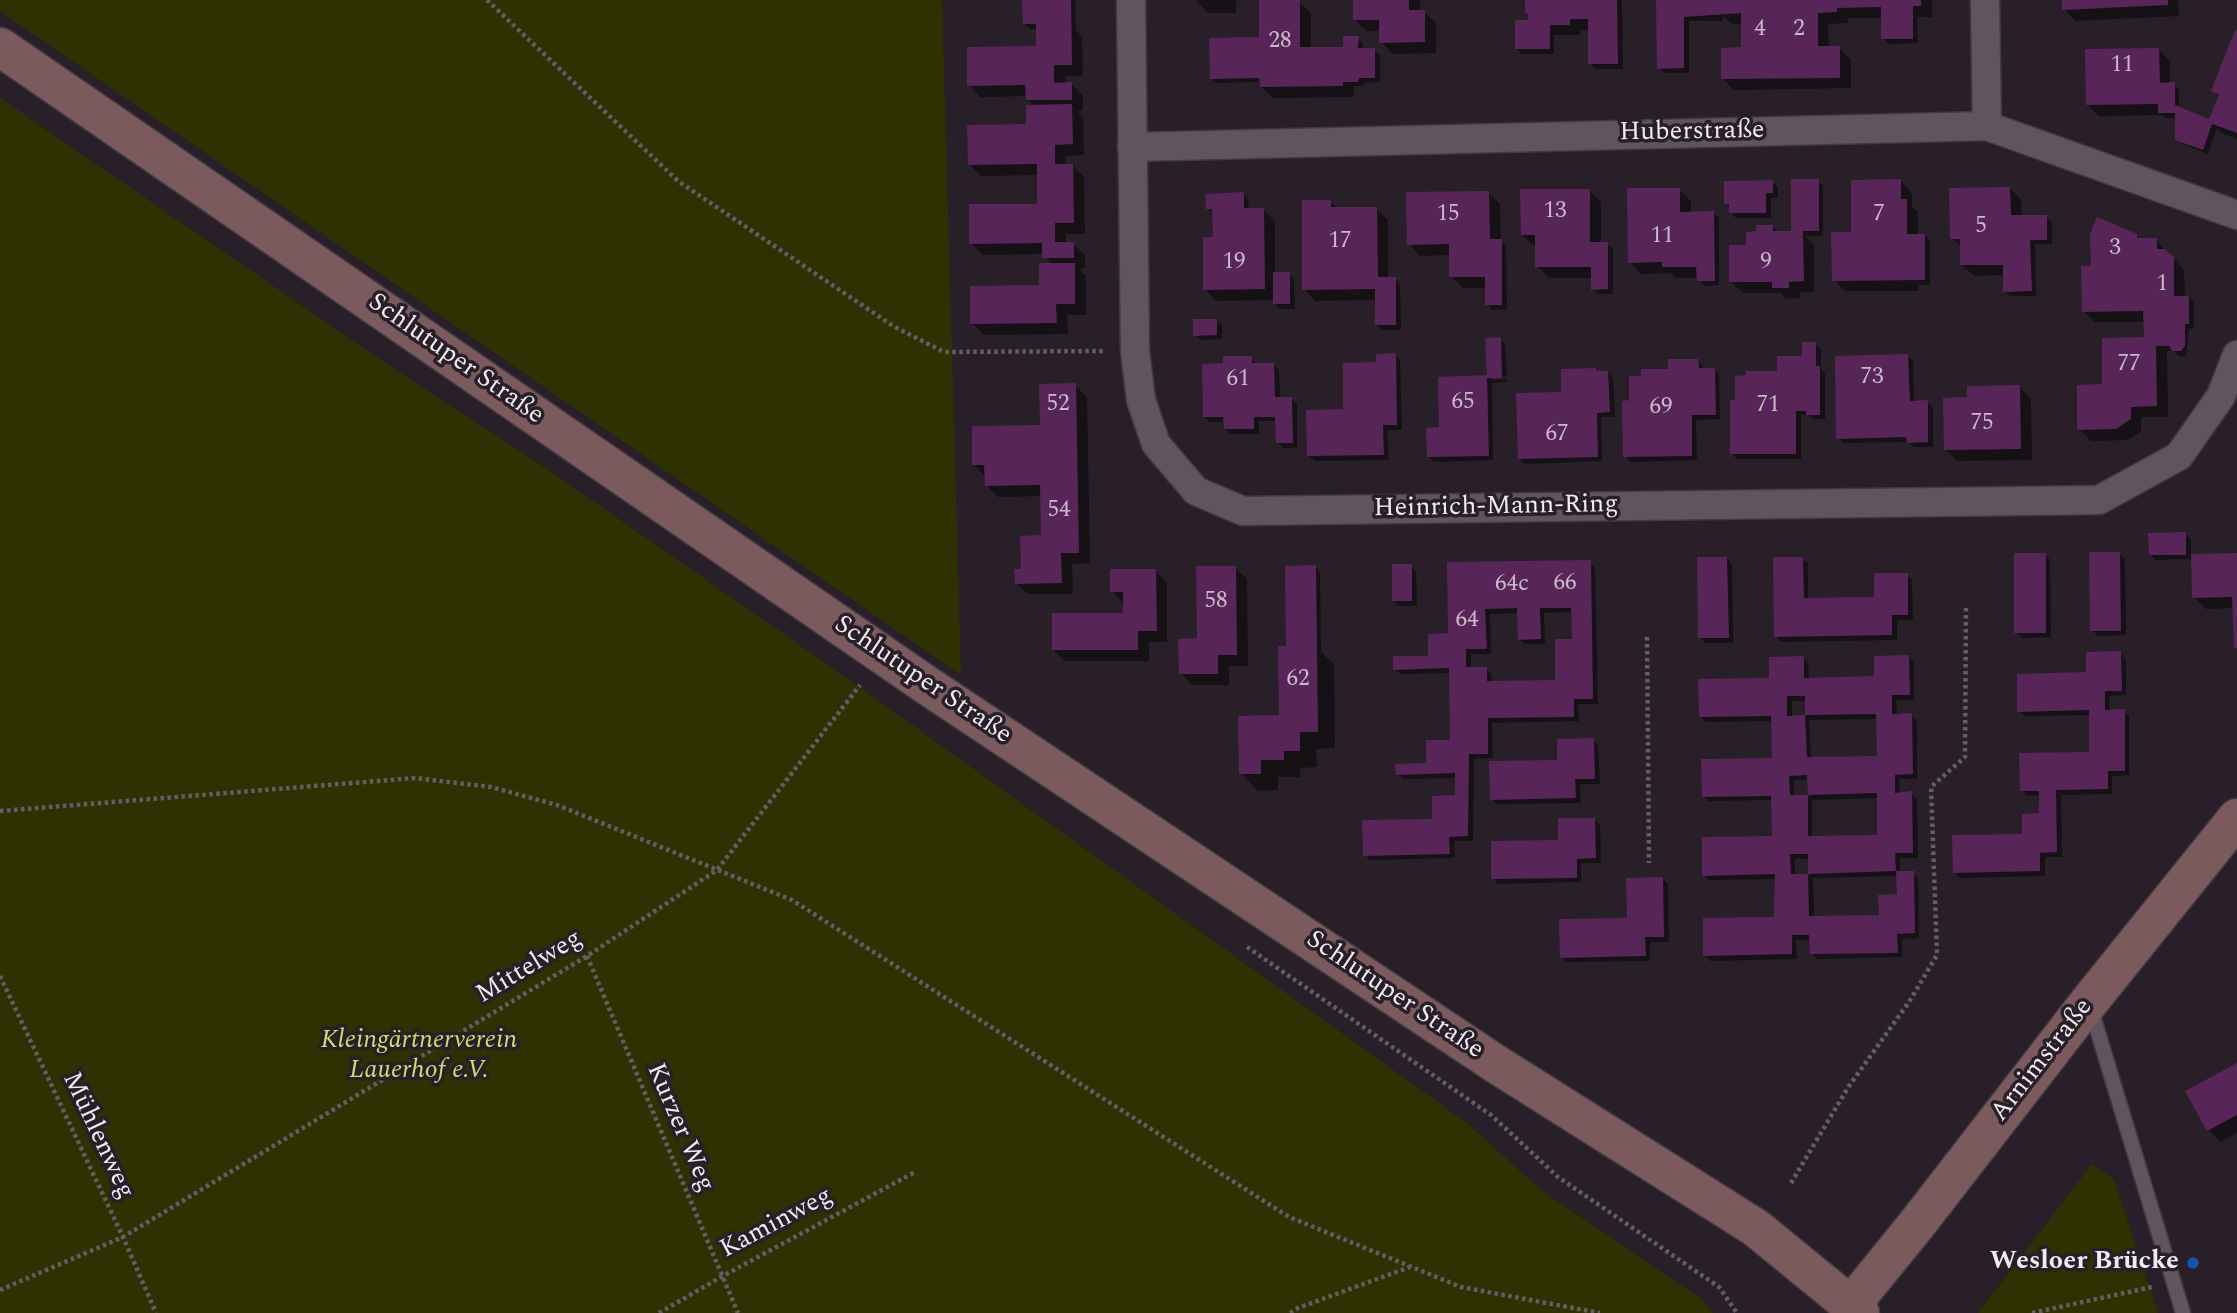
<!DOCTYPE html>
<meta charset="utf-8">
<style>
body{margin:0}
canvas{display:block;background:#281f28}
</style>
<canvas width="2237" height="1313"></canvas>
<script>
const ctx = document.querySelector('canvas').getContext('2d');
ctx.lineJoin = 'round';
function fillPath(path, color) {
  ctx.fillStyle = color;
  ctx.fill(path, 'evenodd');
}
function toPath(rows) {
  const path = new Path2D();
  for (const r of rows) {
    path.moveTo(r[0], r[1]);
    for (let i = 2; i < r.length; i += 2) path.lineTo(r[i], r[i + 1]);
  }
  return path;
}
function trace(path, color, width, dash) {
  ctx.strokeStyle = color;
  ctx.lineWidth = width;
  ctx.lineCap = dash ? 'butt' : 'round';
  ctx.setLineDash(dash || []);
  ctx.stroke(path);
}
function label(font, color, halo, rows, align = 'center') {
  ctx.font = font + ' Spectral,serif';
  ctx.lineWidth = 7;
  ctx.setLineDash([]);
  ctx.textBaseline = 'middle';
  ctx.strokeStyle = halo;
  ctx.fillStyle = color;
  for (const [text, x, y, turn = 0] of rows) {
    ctx.save();
    ctx.translate(x, y);
    ctx.rotate((+turn || 0) * Math.PI / 180);
    ctx.textAlign = isNaN(turn) ? turn : align;
    if (halo) ctx.strokeText(text, 0, 0);
    ctx.fillText(text, 0, 0);
    ctx.restore();
  }
}
fillPath(toPath([
 [0,0,942,0,961,675,0,11],
 [0,98,378,358,547,469,851,681,1467,1123,1541,1190,1703,1300,1713,1313,0,1313],
 [2092,1164,2114,1180,2158,1313,1978,1313]
]), '#2e3102');
fillPath(toPath([
 [1024,0,1075,0,1076,30,1082,37,1083,76,1065,76,1065,84,1072,84,1083,96,1083,111,1077,111,1083,117,1084,155,1065,156,1066,165,1072,165,1084,177,1085,234,1066,234,1066,244,1073,244,1085,255,1085,268,1079,269,1086,276,1086,315,1067,315,1068,334,984,335,972,323,1041,287,1052,265,1044,254,983,255,971,243,1039,205,1039,175,981,176,970,165,1028,126,1034,106,1027,99,1027,96,980,97,969,85,1038,47,1038,29,1030,29,1025,24],
 [1196,0,1236,0,1236,13,1208,13],
 [1261,0,1299,2,1311,13,1311,49,1342,48,1358,38,1363,43,1363,50,1374,50,1380,55,1380,82,1364,83,1363,86,1354,86,1354,97,1273,98,1261,87,1261,82,1217,83,1211,78,1257,39,1258,82,1261,82],
 [1354,0,1420,0,1420,12,1424,12,1436,23,1436,53,1393,54,1381,42,1381,31,1366,31,1355,20],
 [1527,0,1622,0,1623,69,1596,69,1590,64,1590,30,1580,30,1580,35,1554,35,1554,54,1522,54,1517,48,1530,22],
 [1658,0,1932,0,1932,17,1917,17,1918,43,1888,44,1883,38,1883,18,1848,18,1848,23,1828,24,1829,48,1839,48,1851,60,1851,88,1734,90,1723,79,1743,49,1743,24,1732,24,1723,16,1723,21,1689,21,1689,73,1664,73,1659,68],
 [2064,0,2178,0,2179,16,2075,21,2064,9],
 [2237,33,2237,139,2222,133,2217,128,2208,154,2183,144,2177,139,2177,118,2165,118,2162,115,2099,116,2087,105,2158,49,2170,61,2170,84,2174,84,2179,90,2179,109,2208,120,2220,98,2213,91],
 [1818,181,1823,186,1823,236,1805,236,1814,245,1814,292,1800,292,1800,298,1786,299,1780,293,1743,293,1731,282,1748,247,1772,226,1779,233,1792,233],
 [1901,181,1912,193,1912,206,1918,212,1918,235,1925,235,1930,241,1930,285,1919,285,1919,291,1845,291,1834,280,1852,234],
 [1772,182,1778,187,1778,198,1771,198,1771,218,1736,218,1731,213,1731,209,1726,204],
 [2010,188,2021,200,2022,217,2046,217,2052,222,2052,244,2035,244,2036,296,2010,296,2005,291,2005,275,1974,276,1962,265,1962,248,1952,238],
 [1679,189,1691,201,1691,213,1713,213,1719,218,1719,285,1704,286,1699,278,1675,278,1670,273,1641,274,1630,262],
 [1589,191,1601,202,1601,244,1607,244,1613,249,1613,294,1598,294,1593,289,1592,278,1549,278,1537,266,1537,246,1534,246,1522,235],
 [1489,193,1500,204,1501,240,1506,246,1507,309,1492,310,1487,304,1487,288,1463,288,1451,276,1451,255,1420,256,1409,244],
 [1243,194,1248,199,1249,210,1263,210,1275,221,1275,274,1289,274,1294,279,1295,309,1280,309,1275,304,1275,300,1216,301,1205,289,1214,238,1214,215,1208,208],
 [1330,202,1338,209,1376,209,1388,220,1388,279,1395,279,1400,285,1401,330,1382,330,1377,325,1376,300,1315,301,1304,289],
 [2136,235,2141,240,2156,240,2184,270,2185,297,2189,297,2194,303,2194,329,2189,329,2186,356,2179,356,2174,351,2167,351,2168,417,2141,417,2141,431,2128,440,2091,441,2079,429,2104,386,2146,339,2145,322,2095,322,2083,311,2093,267],
 [1217,320,1222,326,1222,339,1200,340,1195,335],
 [1500,339,1505,344,1507,376,1491,376,1491,380,1507,379,1507,382,1492,383,1493,460,1434,462,1429,457,1441,429,1440,378,1488,377],
 [1815,343,1821,349,1821,369,1825,373,1825,419,1813,419,1809,415,1801,415,1801,459,1737,459,1732,454,1736,402,1803,358],
 [1395,355,1400,360,1402,430,1387,430,1389,460,1315,461,1309,456,1378,364],
 [1908,356,1913,361,1914,402,1927,402,1933,408,1933,447,1914,447,1908,442,1844,443,1838,438],
 [1251,358,1257,365,1274,365,1279,370,1280,398,1291,398,1297,404,1297,448,1283,448,1277,442,1277,421,1259,421,1259,434,1231,434,1225,429,1225,422,1210,422,1204,417,1224,365],
 [1697,360,1703,366,1703,370,1714,369,1719,375,1720,419,1696,420,1697,460,1630,462,1625,456,1630,402,1643,377],
 [1595,370,1598,373,1608,373,1613,378,1615,417,1601,417,1602,461,1525,464,1519,458,1563,394],
 [1075,385,1087,397,1090,563,1072,564,1073,594,1028,594,1016,583,1043,537,1042,496,998,497,986,485,985,476,973,464,1042,427],
 [2020,387,2031,399,2032,460,1957,461,1945,449,1968,399],
 [2185,534,2191,539,2191,556,2237,555,2237,649,2234,608,2206,609,2194,597,2193,559,2156,560,2151,555],
 [2045,554,2050,560,2051,637,2022,638,2016,632],
 [2119,554,2125,559,2126,635,2098,636,2092,630],
 [1727,558,1732,564,1733,643,1705,643,1700,637],
 [1802,559,1808,564,1808,600,1875,599,1907,575,1912,580,1913,620,1897,620,1897,640,1781,642,1776,637],
 [1590,562,1595,567,1598,704,1578,704,1579,721,1492,723,1493,758,1474,759,1473,841,1454,841,1455,858,1370,860,1365,855,1434,820,1456,797,1457,778,1403,779,1397,774,1428,765,1452,742,1451,673,1401,674,1395,669,1430,657,1450,635,1449,564],
 [1573,612,1574,641,1557,682,1492,683,1491,674,1486,669,1471,669,1471,654,1491,654,1490,614,1519,613,1519,639,1525,644,1545,644,1544,613],
 [1411,566,1416,571,1417,606,1399,606,1394,601],
 [1315,567,1320,573,1321,652,1334,664,1335,748,1316,749,1317,767,1300,768,1300,777,1278,777,1278,790,1258,791,1241,773,1281,717,1288,647],
 [1235,568,1247,579,1248,666,1229,666,1229,685,1192,685,1181,673],
 [1155,571,1167,582,1167,642,1149,642,1149,661,1065,661,1053,650,1125,615,1123,603,1112,591],
 [2120,653,2126,659,2126,695,2109,696,2110,712,2124,711,2129,716,2129,775,2112,776,2112,794,2061,795,2062,857,2045,857,2045,876,1960,878,1954,872,2024,836,2041,815,2040,795,2027,796,2022,790,2091,753,2090,715,2025,716,2019,711,2088,674],
 [1908,657,1914,662,1914,700,1896,700,1897,715,1911,715,1917,721,1917,779,1899,779,1900,795,1911,793,1917,799,1918,858,1900,858,1900,873,1913,873,1918,878,1919,938,1902,939,1902,957,1817,959,1812,954,1811,940,1796,940,1797,959,1710,961,1705,955,1776,918,1776,879,1709,880,1704,875,1774,838,1772,800,1709,801,1703,796,1773,759,1772,721,1706,722,1700,716,1770,680,1803,658,1808,663,1809,679,1876,678],
 [1792,701,1806,701,1806,717,1792,718],
 [1878,719,1878,757,1811,759,1809,720],
 [1794,780,1809,780,1809,797,1794,797],
 [1878,798,1879,836,1812,838,1812,800],
 [1795,859,1810,859,1810,875,1795,876],
 [1898,876,1898,896,1881,917,1814,918,1813,878],
 [1593,740,1598,745,1600,784,1580,784,1581,803,1497,804,1492,799,1559,762],
 [1594,819,1600,825,1601,863,1581,863,1581,882,1498,884,1493,878],
 [1663,879,1668,884,1669,942,1650,942,1650,961,1567,962,1561,957,1629,920],
 [2237,1065,2237,1133,2220,1142,2209,1130,2188,1091]
]), '#0007');
fillPath(toPath([
 [1022,0,1071,0,1072,65,1054,65,1054,83,1072,82,1072,100,1026,100,1025,85,967,86,967,47,1036,46,1036,24,1023,24],
 [1259,0,1300,0,1300,47,1343,47,1343,36,1359,36,1358,48,1375,48,1375,78,1359,78,1358,82,1343,82,1343,86,1260,87,1260,78,1210,79,1209,38,1259,37],
 [1353,0,1409,0,1409,10,1425,10,1425,42,1379,43,1379,20,1353,20],
 [1525,0,1617,0,1618,64,1588,64,1588,19,1570,19,1570,25,1550,25,1550,49,1515,49,1515,20,1528,20,1528,13,1525,13],
 [1656,0,1921,0,1921,6,1913,6,1913,39,1881,39,1881,7,1837,8,1837,12,1818,13,1818,46,1840,46,1840,78,1721,79,1721,48,1741,47,1741,13,1684,17,1684,68,1657,69],
 [2062,0,2168,0,2168,5,2062,10],
 [2235,30,2237,31,2237,133,2212,124,2203,150,2175,140,2175,113,2158,113,2158,104,2086,105,2085,49,2159,48,2160,83,2175,82,2175,105,2209,119,2219,95,2211,91],
 [1072,104,1073,144,1055,145,1055,164,1073,164,1074,223,1055,223,1055,242,1074,242,1074,258,1042,258,1042,243,969,244,969,204,1037,204,1037,164,968,165,967,125,1026,124,1026,105],
 [1791,179,1819,179,1819,231,1803,231,1804,281,1789,282,1789,288,1772,288,1772,282,1729,282,1729,245,1746,245,1746,232,1756,231,1756,225,1773,225,1773,231,1791,231],
 [1901,179,1901,199,1907,199,1907,234,1925,234,1925,280,1832,281,1831,232,1851,232,1851,180],
 [1773,180,1773,193,1766,193,1766,213,1729,213,1729,204,1724,204,1724,181],
 [2010,187,2011,215,2047,215,2047,240,2030,240,2032,291,2003,292,2003,265,1960,265,1960,239,1950,239,1949,188],
 [1627,188,1680,188,1680,212,1714,211,1715,281,1697,281,1696,267,1662,267,1662,262,1628,263],
 [1520,189,1590,189,1590,242,1608,242,1608,289,1591,290,1591,267,1535,267,1535,235,1521,235],
 [1489,191,1490,239,1502,239,1502,305,1485,305,1485,277,1449,277,1449,244,1407,245,1406,192],
 [1244,192,1244,208,1264,208,1265,289,1203,290,1203,237,1213,237,1212,209,1206,209,1205,194],
 [1302,200,1331,200,1331,207,1377,207,1378,277,1396,277,1396,325,1375,325,1375,289,1302,290],
 [2097,217,2137,234,2137,238,2157,238,2157,249,2165,249,2174,257,2174,296,2189,296,2189,324,2185,324,2185,346,2181,351,2172,351,2169,346,2156,346,2157,406,2131,407,2131,419,2116,429,2077,430,2077,385,2102,384,2102,338,2144,337,2143,311,2082,312,2081,266,2091,266,2090,234],
 [1039,263,1075,263,1075,304,1056,304,1057,323,970,324,970,286,1039,285],
 [1273,272,1290,272,1290,304,1273,304],
 [1193,319,1217,319,1217,335,1193,336],
 [1501,337,1502,378,1487,378,1489,456,1427,457,1426,428,1439,427,1438,377,1487,375,1485,338],
 [1802,342,1816,342,1816,366,1820,366,1820,415,1806,415,1806,411,1796,411,1796,454,1730,454,1730,400,1735,400,1735,376,1746,375,1746,371,1777,371,1777,356,1802,356],
 [1396,353,1397,425,1383,425,1384,455,1307,456,1306,410,1343,409,1343,363,1376,362,1376,354],
 [1908,354,1910,401,1928,400,1928,442,1907,443,1906,437,1836,439,1835,356],
 [1223,356,1252,356,1252,363,1274,363,1275,397,1292,397,1293,443,1276,443,1275,417,1254,417,1254,429,1224,429,1223,417,1203,417,1202,364,1223,363],
 [1668,359,1698,359,1699,368,1715,368,1716,415,1692,415,1692,456,1623,457,1622,401,1629,400,1629,376,1641,376,1641,369,1668,369],
 [1596,368,1596,371,1608,371,1610,412,1597,413,1598,457,1518,459,1516,393,1561,392,1561,369],
 [1076,383,1079,553,1061,553,1062,583,1015,584,1014,569,1021,569,1020,536,1041,535,1040,485,985,486,984,465,972,465,972,426,1040,425,1039,384],
 [2020,385,2021,449,1944,450,1943,398,1967,397,1967,386],
 [2186,532,2186,555,2149,555,2148,533],
 [2089,552,2120,552,2121,631,2090,631],
 [2014,553,2046,553,2046,633,2014,633],
 [2237,553,2237,648,2234,648,2232,597,2192,598,2191,554],
 [1697,557,1727,557,1729,638,1698,638],
 [1773,557,1803,557,1804,598,1874,597,1874,573,1908,573,1908,615,1892,615,1892,635,1774,637],
 [1591,560,1593,699,1574,699,1574,717,1488,718,1488,754,1469,754,1468,836,1449,837,1450,854,1363,856,1362,820,1432,819,1432,796,1455,795,1455,773,1396,775,1395,764,1426,763,1426,740,1450,740,1449,668,1393,670,1393,656,1428,656,1428,634,1448,633,1447,562],
 [1517,608,1518,640,1541,639,1540,608,1571,608,1572,639,1555,639,1555,680,1487,681,1487,667,1466,667,1466,649,1487,649,1485,609],
 [1392,564,1412,564,1412,601,1392,601],
 [1316,565,1318,732,1300,732,1300,751,1284,751,1284,760,1261,760,1261,774,1239,774,1238,716,1279,715,1278,646,1286,646,1285,566],
 [1196,566,1236,566,1237,655,1218,655,1218,674,1179,674,1178,639,1197,638],
 [1110,569,1156,569,1157,631,1138,631,1138,650,1052,650,1052,613,1123,613,1123,592,1110,592],
 [2121,651,2122,691,2105,691,2105,710,2125,709,2125,771,2108,771,2108,789,2056,790,2057,852,2040,853,2040,871,1953,873,1952,835,2022,834,2022,814,2039,813,2039,791,2020,791,2019,753,2089,752,2089,710,2017,712,2017,674,2086,672,2086,652],
 [1909,655,1910,695,1892,695,1892,714,1912,713,1913,774,1895,775,1895,793,1912,791,1913,853,1895,853,1896,871,1808,874,1809,916,1879,915,1878,895,1897,894,1896,871,1914,871,1915,933,1897,934,1898,953,1810,954,1809,935,1792,935,1792,954,1703,956,1703,918,1774,917,1775,874,1702,876,1702,837,1772,836,1771,796,1702,797,1701,759,1772,758,1771,716,1699,717,1698,679,1769,678,1769,657,1804,656,1804,678,1874,676,1874,656],
 [1787,696,1805,696,1805,715,1876,714,1877,756,1807,757,1805,715,1787,716],
 [1807,775,1808,795,1877,793,1877,835,1808,836,1808,795,1790,795,1789,776],
 [1790,854,1808,854,1808,874,1791,874],
 [1594,738,1595,779,1575,779,1576,798,1490,800,1489,761,1557,760,1557,739],
 [1558,818,1595,818,1596,858,1577,859,1577,878,1491,879,1491,841,1558,840],
 [1663,877,1664,937,1645,937,1646,956,1560,958,1559,919,1627,918,1626,878],
 [2237,1063,2237,1115,2207,1131,2185,1091]
]), '#572558');
const lane = toPath([
 [2090,1006,2183,1313]
]);
const street = toPath([
 [1131,0,1135,351,1141,400,1156,444,1196,491,1243,511,2099,500,2179,456,2221,396,2237,355],
 [1985,0,1987,126],
 [1132,147,1987,126,2237,215]
]);
const secondary = toPath([
 [0,47,925,684,1496,1064,1756,1228,1860,1313],
 [1851,1305,1917,1224,2089,1002,2237,818]
]);
trace(lane, '#423a42', 17);
trace(street, '#423a42', 31);
trace(secondary, '#423a42', 41);
trace(toPath([
 [487,0,678,181,893,326,944,352,1103,351],
 [1647,637,1649,863],
 [0,811,415,778,491,787,557,805,792,900,1289,1217,1461,1287,1600,1313],
 [1247,947,1491,1115,1558,1177,1719,1287,1737,1313],
 [587,956,738,1313],
 [0,976,123,1237,156,1313],
 [1791,1183,1849,1086,1909,1002,1937,955,1931,787,1965,757,1966,608],
 [0,1290,123,1237,587,956,717,870,860,685],
 [659,1313,721,1277,915,1172],
 [1290,1313,1298,1308,1410,1267],
 [2032,1313,2152,1287]
]), '#655d65', 4.5, [3.5, 3.5]);
trace(lane, '#60555f', 14);
trace(street, '#60555f', 28);
trace(secondary, '#7b5a5e', 38);
for (const [x, y, r, color] of [
 [2193,1263,7,"#1a4fb4"]
]) {
  const dot = new Path2D();
  dot.arc(x, y, r, 0, 2 * Math.PI);
  ctx.fillStyle = color;
  ctx.fill(dot);
  trace(dot, '#281f28', 2.5);
}
label('23px', '#cab9cb', null, [
 ["4",1760,30],
 ["2",1799,30],
 ["28",1280,42],
 ["11",2122,66],
 ["13",1555,212],
 ["15",1448,215],
 ["7",1879,215],
 ["5",1981,227],
 ["11",1662,237],
 ["17",1340,242],
 ["3",2115,249],
 ["19",1234,263],
 ["9",1766,263],
 ["1",2162,285],
 ["77",2129,365],
 ["73",1872,378],
 ["61",1238,380],
 ["65",1463,403],
 ["52",1058,405],
 ["71",1768,406],
 ["69",1661,408],
 ["75",1982,424],
 ["67",1557,435],
 ["54",1059,511],
 ["66",1565,584],
 ["64c",1512,585],
 ["58",1216,602],
 ["64",1467,621],
 ["62",1298,680]
]);
label('26px', '#f1eaf1', '#281f28', [
 ["Huberstraße",1692,133,-1],
 ["Schlutuper Straße",455,360,35],
 ["Heinrich-Mann-Ring",1496,508,-1],
 ["Schlutuper Straße",922,681,34],
 ["Mittelweg",530,968,-31],
 ["Schlutuper Straße",1394,996,34],
 ["Arnimstraße",2043,1061,-52],
 ["Kurzer Weg",679,1128,67],
 ["Mühlenweg",97,1136,65],
 ["Kaminweg",777,1224,-28]
]);
label('italic 26px', '#d1dc70', '#281f28', [
 ["Kleingärtnerverein",419,1042],
 ["Lauerhof e.V.",419,1072]
]);
label('bold 26px', '#f1eaf1', '#281f28', [
 ["Wesloer Brücke",2179,1263]
], 'right');
</script>
